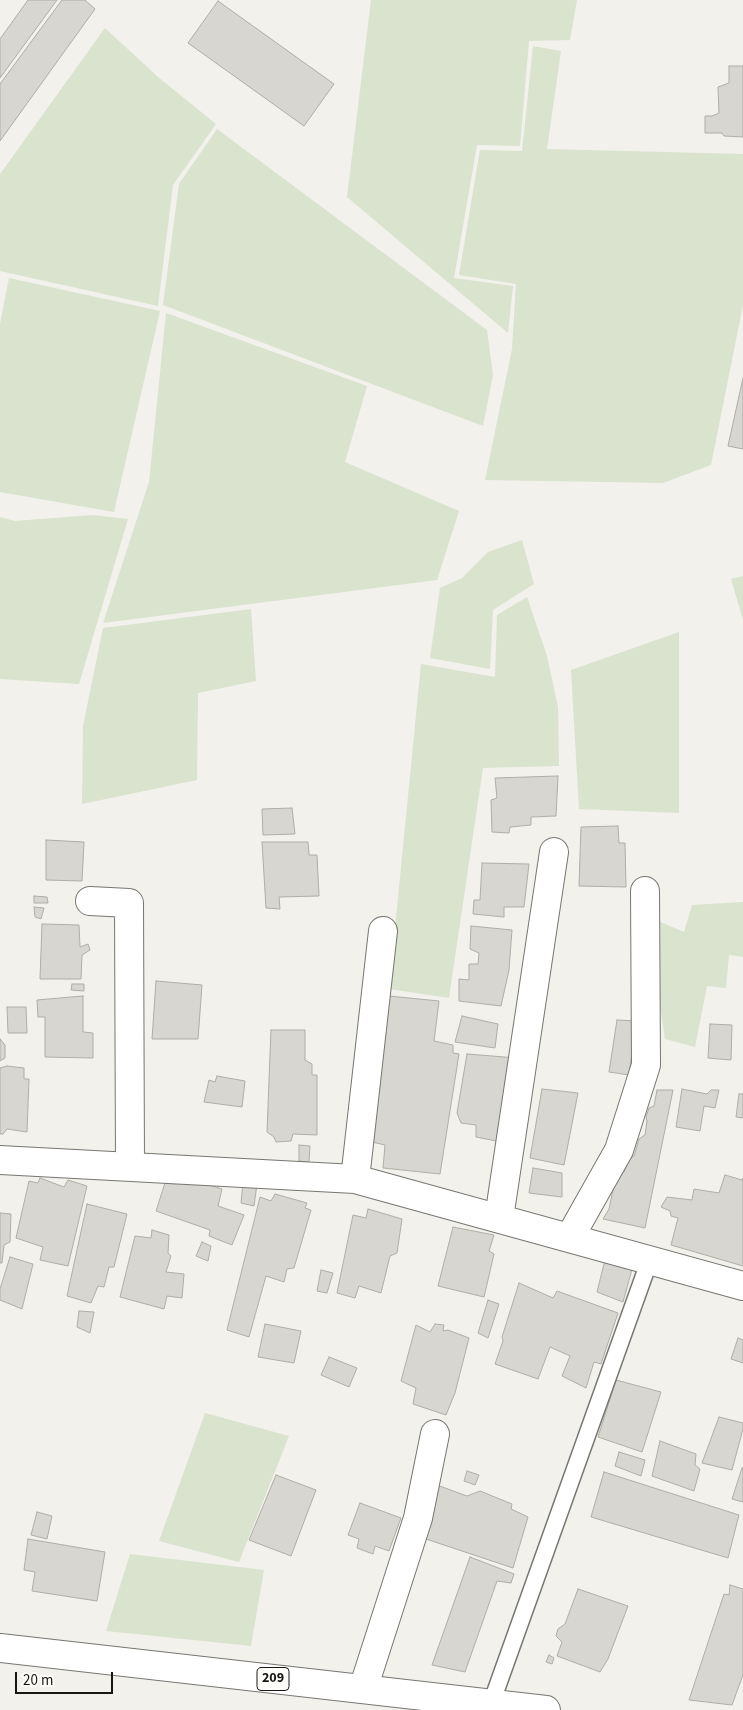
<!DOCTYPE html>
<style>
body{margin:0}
#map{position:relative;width:743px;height:1710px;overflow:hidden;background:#f2f1ec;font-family:"Source Sans 3",sans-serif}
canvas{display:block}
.scale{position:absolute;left:15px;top:1672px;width:98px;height:22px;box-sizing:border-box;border:2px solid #171614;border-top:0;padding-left:6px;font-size:15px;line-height:18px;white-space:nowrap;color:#171614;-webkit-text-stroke:4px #fffefb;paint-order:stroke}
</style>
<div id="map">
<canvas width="743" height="1710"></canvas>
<div class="scale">20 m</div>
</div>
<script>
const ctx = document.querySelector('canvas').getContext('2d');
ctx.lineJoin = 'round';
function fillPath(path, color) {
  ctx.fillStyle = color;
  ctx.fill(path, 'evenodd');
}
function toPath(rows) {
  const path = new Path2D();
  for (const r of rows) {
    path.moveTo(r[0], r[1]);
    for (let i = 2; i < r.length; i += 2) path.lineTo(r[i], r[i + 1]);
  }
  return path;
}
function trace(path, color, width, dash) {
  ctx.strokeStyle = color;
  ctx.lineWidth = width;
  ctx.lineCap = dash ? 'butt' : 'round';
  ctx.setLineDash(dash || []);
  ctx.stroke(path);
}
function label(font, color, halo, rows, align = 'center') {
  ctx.font = font + ' "Source Sans 3",sans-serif';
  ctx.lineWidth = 4.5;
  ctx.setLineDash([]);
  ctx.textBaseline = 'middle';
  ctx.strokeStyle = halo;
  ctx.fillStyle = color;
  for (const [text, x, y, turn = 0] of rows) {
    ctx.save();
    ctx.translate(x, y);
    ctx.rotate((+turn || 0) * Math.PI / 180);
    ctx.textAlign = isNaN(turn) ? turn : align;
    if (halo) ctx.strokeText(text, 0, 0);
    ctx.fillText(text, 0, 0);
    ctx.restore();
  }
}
fillPath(toPath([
 [371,0,577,0,570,40,529,41,520,146,477,145,454,278,513,286,508,333,347,197],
 [105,28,158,77,216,124,173,185,158,306,0,271,0,174],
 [533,46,561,51,547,149,743,154,743,305,711,465,663,483,485,480,512,349,516,284,459,275,480,150,522,151],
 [217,129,487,330,493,375,483,426,163,305,179,184],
 [9,278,160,311,114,512,0,492,0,324],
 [166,313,367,386,345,462,459,511,437,580,103,623,149,482],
 [93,515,128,519,79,684,0,679,0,517,15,521],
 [522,540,534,584,493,610,490,669,430,658,440,588,462,578,488,552],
 [743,576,743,620,731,579],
 [527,597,547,656,558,707,559,766,483,768,449,998,389,989,421,664,495,677,497,615],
 [251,609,256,681,198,693,197,780,82,804,83,726,103,628],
 [679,632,679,813,579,809,571,670],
 [743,902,743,957,729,955,726,988,707,986,695,1047,665,1039,650,933,656,920,684,932,692,905],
 [205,1413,289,1436,239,1562,159,1541],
 [130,1554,264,1570,251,1646,106,1631]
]), '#dae3ce');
const building = toPath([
 [28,0,57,0,0,78,0,39,28,0],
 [62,0,85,0,95,9,0,141,0,84,62,0],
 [218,1,334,84,304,126,188,43,218,1],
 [729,66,743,66,743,137,724,136,722,133,705,133,705,116,712,116,719,113,718,87,729,83,729,66],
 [743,378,743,449,728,446,743,378],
 [558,776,556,816,531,817,531,825,510,827,509,833,492,832,491,800,497,798,495,778,558,776],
 [292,808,295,834,263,835,262,809,292,808],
 [618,826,619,843,625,843,626,887,579,886,581,827,618,826],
 [46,840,84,842,82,881,46,880,46,840],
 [262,842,308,842,309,855,317,855,319,896,279,897,280,909,266,908,262,842],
 [482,863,529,864,524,907,504,907,504,917,473,914,474,900,480,900,482,863],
 [34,896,47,897,48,903,34,903,34,896],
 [34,907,44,908,41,919,35,917,34,907],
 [42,924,79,925,80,947,88,944,90,950,82,955,81,979,40,979,42,924],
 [471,926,512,930,509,970,501,1006,459,1001,459,979,469,980,469,964,478,964,479,953,470,949,471,926],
 [156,981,202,985,198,1039,152,1039,156,981],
 [72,984,84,984,84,991,71,990,72,984],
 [83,996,83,1032,93,1033,93,1058,45,1057,45,1017,38,1017,37,1000,83,996],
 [389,996,439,1001,434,1041,453,1045,453,1053,459,1054,440,1174,383,1168,385,1145,372,1142,389,996],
 [7,1007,26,1007,27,1033,8,1033,7,1007],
 [462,1016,498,1024,495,1048,455,1042,462,1016],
 [617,1020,636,1021,629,1075,609,1072,617,1020],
 [710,1024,732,1025,731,1060,708,1058,710,1024],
 [271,1030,305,1030,305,1060,312,1064,312,1075,317,1075,317,1135,293,1134,291,1141,276,1142,274,1137,267,1132,271,1030],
 [0,1039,5,1045,5,1058,0,1061,0,1039],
 [467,1054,517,1058,496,1141,476,1137,476,1125,461,1123,457,1113,467,1054],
 [7,1066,24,1068,24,1079,29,1079,27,1132,7,1129,3,1134,0,1134,0,1068,7,1066],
 [217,1076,245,1081,242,1107,204,1102,209,1080,215,1082,217,1076],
 [542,1089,578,1093,564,1165,530,1158,542,1089],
 [682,1089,707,1094,711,1090,719,1090,715,1108,704,1106,700,1131,676,1127,682,1089],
 [657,1090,673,1090,645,1228,603,1219,609,1209,616,1175,624,1172,629,1159,634,1156,639,1139,645,1135,647,1121,646,1117,649,1108,654,1106,657,1090],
 [739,1094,743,1094,743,1118,736,1117,739,1094],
 [299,1145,310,1146,309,1162,299,1161,299,1145],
 [533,1168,562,1173,562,1197,529,1193,533,1168],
 [725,1175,742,1180,743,1178,743,1266,671,1245,678,1218,671,1216,670,1211,661,1207,667,1197,692,1200,694,1189,719,1193,725,1175],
 [180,1176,222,1189,218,1206,244,1215,232,1245,209,1236,210,1230,156,1211,165,1183,177,1184,180,1176],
 [40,1178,64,1187,68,1180,87,1186,68,1266,40,1260,43,1247,16,1238,29,1181,38,1183,40,1178],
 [243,1182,257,1184,254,1206,241,1203,243,1182],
 [275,1194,307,1203,305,1208,311,1210,294,1268,287,1269,284,1282,266,1276,249,1337,227,1330,260,1197,271,1201,275,1194],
 [87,1204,127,1214,114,1267,109,1267,104,1287,98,1286,91,1303,67,1296,87,1204],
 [368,1209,402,1219,397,1253,390,1256,381,1293,359,1286,355,1298,337,1293,353,1215,366,1218,368,1209],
 [0,1213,11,1214,10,1242,4,1245,2,1263,0,1263,0,1213],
 [453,1227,494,1235,489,1251,494,1254,484,1297,438,1286,453,1227],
 [152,1230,169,1235,168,1253,171,1256,166,1272,184,1274,182,1298,167,1296,164,1309,120,1297,135,1236,151,1238,152,1230],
 [202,1242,211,1246,208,1261,196,1256,202,1242],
 [606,1256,634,1262,623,1302,597,1292,606,1256],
 [10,1257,33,1264,22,1309,0,1300,0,1289,10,1257],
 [321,1270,333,1273,327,1293,317,1291,321,1270],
 [519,1283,553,1298,557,1291,618,1313,601,1364,594,1362,586,1388,562,1376,570,1356,550,1347,538,1379,495,1364,503,1341,502,1337,519,1283],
 [488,1300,499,1304,488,1338,478,1333,488,1300],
 [79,1311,94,1312,90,1333,77,1327,79,1311],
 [265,1324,301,1331,294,1363,258,1357,265,1324],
 [435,1324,444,1325,443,1331,448,1330,469,1338,455,1393,446,1415,413,1404,416,1388,401,1381,416,1325,430,1332,435,1324],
 [738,1338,743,1340,743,1363,731,1359,738,1338],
 [329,1357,357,1368,349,1387,321,1375,329,1357],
 [616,1380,661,1392,642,1452,598,1437,616,1380],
 [719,1417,743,1423,743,1429,732,1470,702,1463,719,1417],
 [660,1441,696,1454,695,1465,700,1469,694,1491,652,1476,660,1441],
 [619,1452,645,1460,641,1476,615,1466,619,1452],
 [742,1468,743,1468,743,1502,732,1499,742,1468],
 [467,1471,479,1475,475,1485,464,1481,467,1471],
 [604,1472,739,1515,728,1558,591,1517,604,1472],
 [276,1475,316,1490,291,1556,249,1540,276,1475],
 [437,1485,467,1496,480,1491,512,1504,511,1509,528,1517,513,1568,420,1537,437,1485],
 [360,1503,401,1518,389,1551,375,1546,373,1554,357,1548,359,1539,348,1535,360,1503],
 [37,1512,52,1516,47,1539,31,1535,37,1512],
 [28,1539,105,1552,97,1601,32,1591,35,1572,24,1570,28,1539],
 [470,1557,514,1574,511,1583,497,1581,465,1672,432,1665,470,1557],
 [730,1585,743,1589,743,1675,732,1705,689,1700,724,1594,729,1595,730,1585],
 [578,1589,628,1606,608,1659,600,1672,557,1656,562,1642,556,1636,558,1629,565,1624,578,1589],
 [549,1655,554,1658,552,1664,546,1662,549,1655]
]);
fillPath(building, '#d8d6d1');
trace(building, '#aeada8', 1);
const service = toPath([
 [491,1704,650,1259]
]);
const minor = toPath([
 [90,901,129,903,130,1167],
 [0,1160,355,1179,743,1286],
 [355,1179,383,931],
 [499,1218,554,852],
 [570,1237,619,1150,646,1065,645,891],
 [363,1689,418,1518,435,1434]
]);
const trunk = toPath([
 [0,1648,546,1710]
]);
trace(service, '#777671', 19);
trace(minor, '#777671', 30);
trace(trunk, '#777671', 30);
trace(service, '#fff', 16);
trace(minor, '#fff', 28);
trace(trunk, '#fff', 28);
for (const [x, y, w] of [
 [273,1679,32]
]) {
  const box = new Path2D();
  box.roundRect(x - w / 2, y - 11.5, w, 23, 4);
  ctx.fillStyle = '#fffefb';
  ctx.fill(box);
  trace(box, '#171614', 1);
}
label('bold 14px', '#171614', null, [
 ["209",273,1679]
]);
</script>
